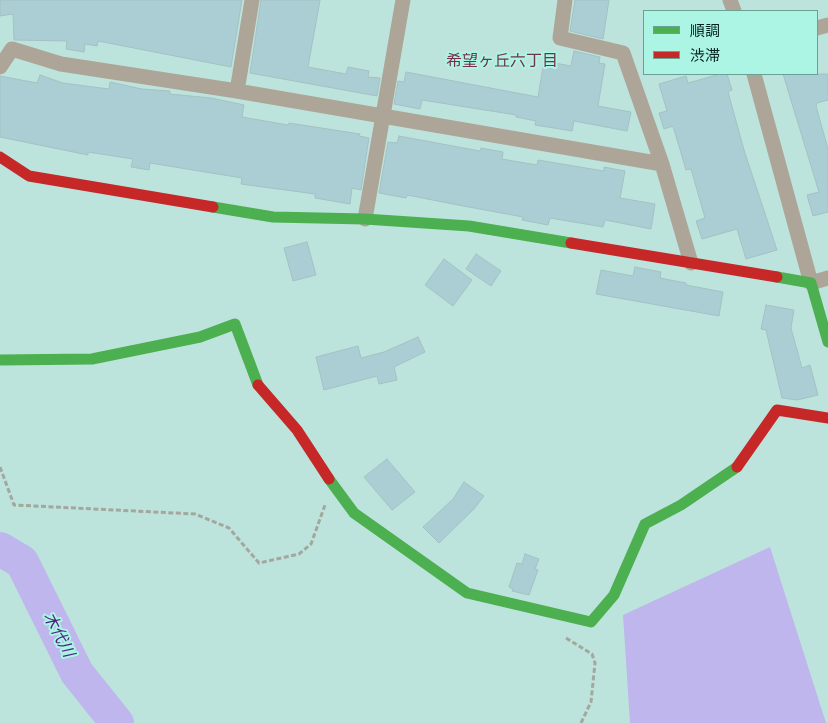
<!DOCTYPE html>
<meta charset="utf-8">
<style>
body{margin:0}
#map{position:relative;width:828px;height:723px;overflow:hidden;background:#bde4dc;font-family:"DM Sans","Noto Sans JP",sans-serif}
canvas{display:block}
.legend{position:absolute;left:643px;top:10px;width:175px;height:65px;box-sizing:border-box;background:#acf5e5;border:1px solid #69a195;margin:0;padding:6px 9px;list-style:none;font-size:15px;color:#04221d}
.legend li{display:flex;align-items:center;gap:10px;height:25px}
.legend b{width:25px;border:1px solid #69a195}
</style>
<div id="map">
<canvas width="828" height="723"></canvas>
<ul class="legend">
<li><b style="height:6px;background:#4caf50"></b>順調</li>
<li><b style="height:6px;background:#c62828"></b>渋滞</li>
</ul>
</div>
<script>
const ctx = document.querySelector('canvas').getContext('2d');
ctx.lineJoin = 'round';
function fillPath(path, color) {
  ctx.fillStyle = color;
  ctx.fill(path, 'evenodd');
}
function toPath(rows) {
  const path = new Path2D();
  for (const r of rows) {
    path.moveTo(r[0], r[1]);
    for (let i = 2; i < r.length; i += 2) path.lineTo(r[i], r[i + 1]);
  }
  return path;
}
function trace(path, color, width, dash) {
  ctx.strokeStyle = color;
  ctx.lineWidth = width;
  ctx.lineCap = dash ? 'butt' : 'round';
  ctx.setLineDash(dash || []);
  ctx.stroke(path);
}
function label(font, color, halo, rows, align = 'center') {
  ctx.font = font + ' "DM Sans","Noto Sans JP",sans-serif';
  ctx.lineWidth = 4;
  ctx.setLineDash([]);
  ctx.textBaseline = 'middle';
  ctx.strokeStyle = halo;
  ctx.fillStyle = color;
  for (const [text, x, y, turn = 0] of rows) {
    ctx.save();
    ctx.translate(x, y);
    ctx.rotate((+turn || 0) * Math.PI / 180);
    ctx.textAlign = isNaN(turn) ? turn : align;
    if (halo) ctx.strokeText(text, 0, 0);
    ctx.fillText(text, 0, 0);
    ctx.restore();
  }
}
fillPath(toPath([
 [770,547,826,723,630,723,623,615]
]), '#beb6ec');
trace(toPath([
 [0,549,22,562,77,673,117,723]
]), '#beb6ec', 34);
const building = toPath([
 [0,0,242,0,231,67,98,41,97,46,85,44,84,52,66,49,67,41,14,40,13,14,0,16,0,0],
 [261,0,320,0,308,67,346,74,348,67,369,71,368,77,380,78,377,96,250,73,261,0],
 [575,0,609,0,603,39,570,31,575,0],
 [574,51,600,57,599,63,605,64,598,106,631,112,627,131,574,121,572,131,535,125,536,121,516,117,516,115,422,100,420,109,394,104,398,81,404,82,406,72,538,97,544,61,571,66,574,51],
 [720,74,727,74,732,90,728,92,744,150,777,250,746,259,737,229,702,239,696,221,705,218,691,169,686,170,673,126,664,129,659,113,667,111,659,84,686,76,688,83,720,74],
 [783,74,828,74,828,100,817,103,816,106,828,149,828,212,813,216,807,195,819,192,783,74],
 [40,75,63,83,109,89,110,82,142,89,170,91,170,94,211,98,244,105,242,117,288,125,289,123,360,134,359,136,369,138,361,190,352,188,350,204,315,198,315,194,241,184,242,178,150,163,149,170,131,167,133,159,88,152,88,155,0,137,0,76,37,83,40,75],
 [399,136,480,151,481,148,503,152,502,159,537,165,538,160,604,171,604,167,625,171,620,198,655,204,651,229,605,220,603,227,550,218,548,225,522,220,523,217,458,205,407,195,406,198,379,193,388,142,397,143,399,136],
 [307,242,316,275,293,281,284,248,307,242],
 [476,254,501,271,491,286,466,269,476,254],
 [444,259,472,280,453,306,425,285,444,259],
 [635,267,661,272,660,278,686,283,686,285,723,292,719,316,596,294,601,270,633,276,635,267],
 [766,305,794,310,791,328,802,368,810,365,818,395,797,400,782,398,766,330,761,329,766,305],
 [418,337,425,352,394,367,397,380,379,384,377,376,324,390,316,357,358,346,361,358,384,352,418,337],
 [387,459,415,492,392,510,364,477,387,459],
 [464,482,484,496,474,509,439,543,423,527,453,499,464,482],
 [525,554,539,559,535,569,538,570,529,595,512,591,513,589,509,587,517,563,522,564,525,554]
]);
fillPath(building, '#abced5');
trace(building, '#a4c0c3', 1);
trace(toPath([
 [0,467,14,505,195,514,229,528,259,563,299,554,311,544,325,505],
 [566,638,592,654,595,663,591,702,581,723]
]), '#a3a79d', 3, [5, 2.5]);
trace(toPath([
 [565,0,560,38,623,53,662,164],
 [730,0,734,11],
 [817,28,828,25],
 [0,67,12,49,61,64,237,91,252,0],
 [754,74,811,283,828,278],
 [237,91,662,164,691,263],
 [365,219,403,0]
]), '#aea599', 15);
trace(toPath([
 [213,207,273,217,365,219,469,226,571,243],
 [777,277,811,283,828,342],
 [0,360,92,359,200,337,235,324,258,385],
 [329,479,354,513,467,593,591,622,614,595,645,524,681,505,737,467]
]), '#4caf50', 11);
trace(toPath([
 [0,157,29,176,213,207],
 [571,243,777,277],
 [258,385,297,430,329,479],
 [737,467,777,410,828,418]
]), '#c62828', 11);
label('16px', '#75314a', '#acf5e5', [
 ["希望ヶ丘六丁目",502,62]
]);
label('italic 16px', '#4d2581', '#acf5e5', [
 ["木代川",58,635,63]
]);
</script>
